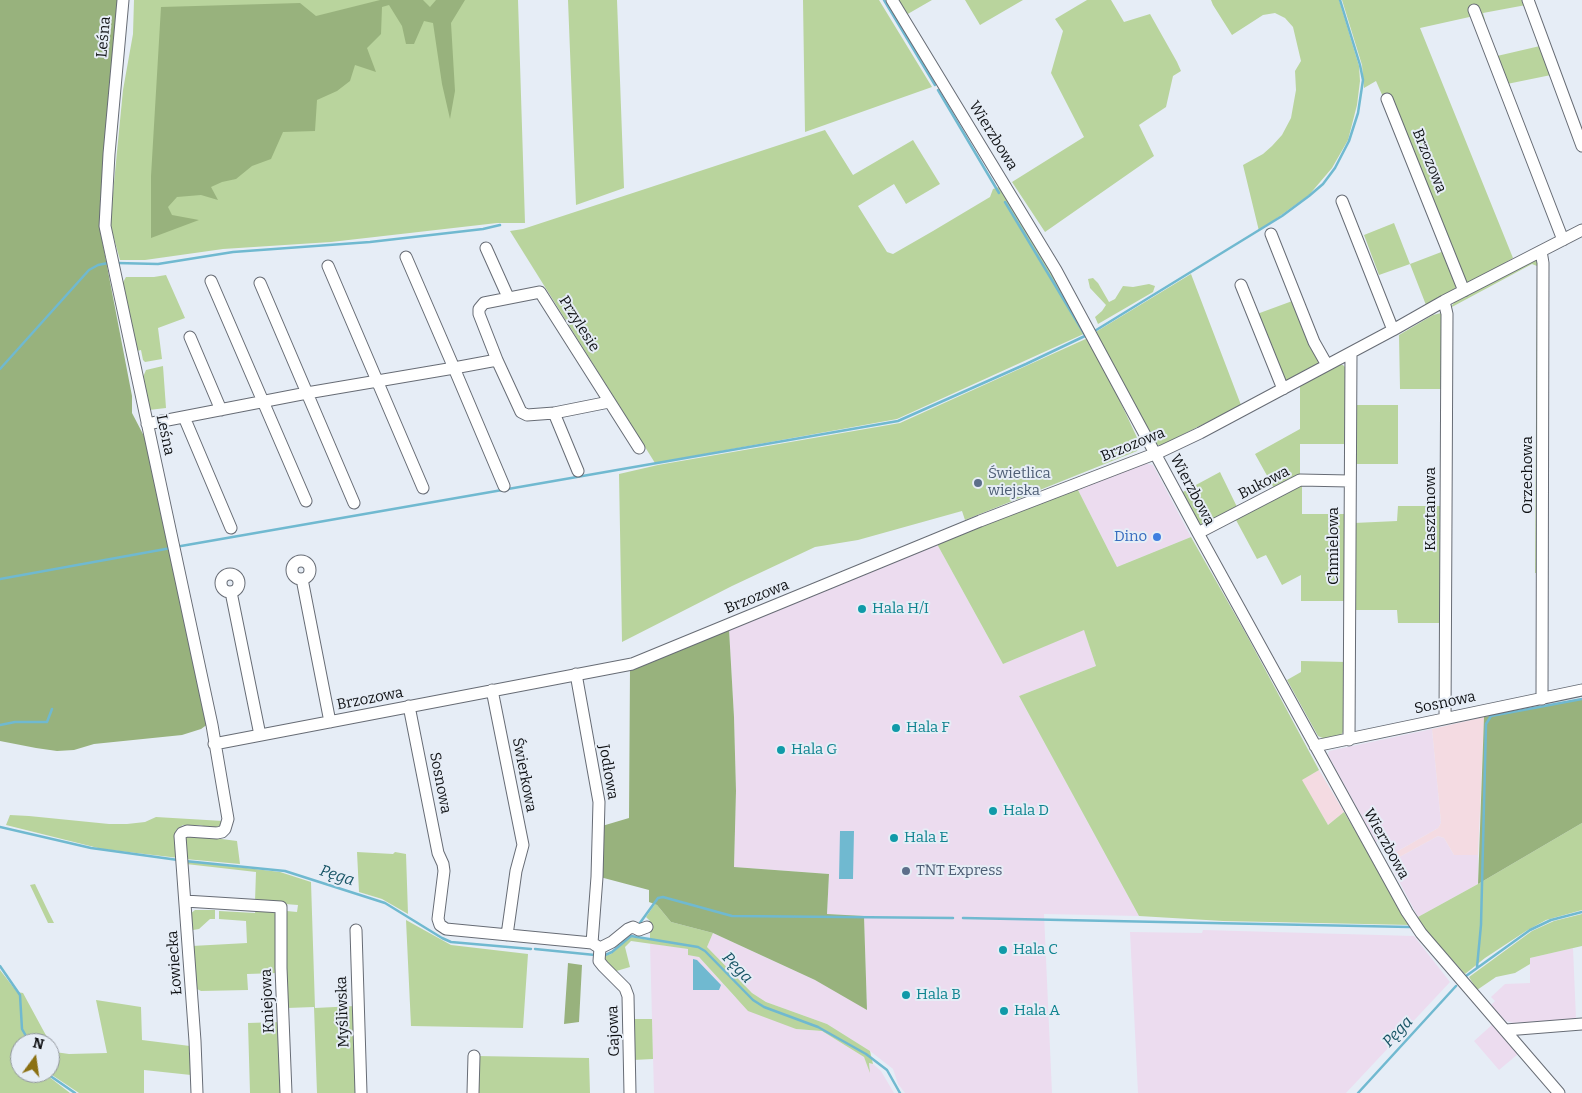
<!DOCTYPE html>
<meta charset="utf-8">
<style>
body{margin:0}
#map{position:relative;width:1582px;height:1093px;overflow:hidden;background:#e6edf6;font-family:Bitter,serif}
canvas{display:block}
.north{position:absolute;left:10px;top:1033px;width:50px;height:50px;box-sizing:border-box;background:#e6edf6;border:1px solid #90959c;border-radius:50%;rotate:14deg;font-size:14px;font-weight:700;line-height:20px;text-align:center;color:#0f1114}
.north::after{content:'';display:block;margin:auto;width:18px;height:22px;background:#8b7012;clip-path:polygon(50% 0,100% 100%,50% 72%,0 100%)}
</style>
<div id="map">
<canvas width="1582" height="1093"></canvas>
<div class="north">N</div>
</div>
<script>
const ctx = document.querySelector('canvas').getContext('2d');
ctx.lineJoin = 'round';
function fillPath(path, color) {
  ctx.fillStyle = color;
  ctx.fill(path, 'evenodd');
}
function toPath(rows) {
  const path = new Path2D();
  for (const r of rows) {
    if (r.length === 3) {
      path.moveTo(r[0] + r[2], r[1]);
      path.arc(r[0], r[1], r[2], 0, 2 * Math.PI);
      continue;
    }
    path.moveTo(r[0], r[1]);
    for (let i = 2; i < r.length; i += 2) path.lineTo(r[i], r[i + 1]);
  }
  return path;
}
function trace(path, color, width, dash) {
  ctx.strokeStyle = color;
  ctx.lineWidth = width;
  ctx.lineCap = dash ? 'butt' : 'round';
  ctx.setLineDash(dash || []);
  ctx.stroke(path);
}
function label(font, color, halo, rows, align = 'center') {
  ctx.font = font + ' Bitter,serif';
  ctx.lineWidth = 4;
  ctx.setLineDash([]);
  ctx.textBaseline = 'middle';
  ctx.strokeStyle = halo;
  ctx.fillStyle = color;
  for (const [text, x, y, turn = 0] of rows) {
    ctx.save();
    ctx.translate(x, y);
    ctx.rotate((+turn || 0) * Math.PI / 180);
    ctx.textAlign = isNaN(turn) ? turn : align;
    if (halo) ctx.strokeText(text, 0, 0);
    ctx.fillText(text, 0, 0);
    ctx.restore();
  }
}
fillPath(toPath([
 [1142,463,1153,465,1191,537,1117,567,1078,490],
 [937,544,1003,664,1084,629,1096,666,1019,696,1139,916,1044,914,1052,1093,905,1093,898,1084,893,1069,870,1051,827,1024,766,1002,752,993,707,947,713,933,815,980,867,1009,864,916,827,914,829,874,734,867,736,791,734,717,729,629],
 [1432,729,1441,823,1438,828,1391,855,1381,839,1376,842,1328,755,1329,751],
 [1438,836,1444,838,1454,855,1478,855,1478,884,1418,917,1392,868,1394,860],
 [1203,930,1414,936,1450,982,1346,1093,1138,1093,1130,932,1202,933],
 [650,943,688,949,699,957,735,997,796,1029,822,1031,864,1057,870,1069,869,1063,873,1064,881,1071,894,1093,654,1093],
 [1573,948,1576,1019,1513,1023,1506,1021,1491,1005,1495,1001,1491,997,1505,984,1530,983,1530,958],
 [1493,1024,1518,1054,1499,1070,1474,1041]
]), '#ecdcef');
fillPath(toPath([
 [1484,717,1478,855,1454,855,1444,838,1438,836,1394,860,1391,855,1438,828,1441,823,1432,729],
 [1319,770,1344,812,1328,825,1301,780]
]), '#f4dbe2');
fillPath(toPath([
 [134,0,518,0,525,223,497,223,331,242,223,249,145,260,120,260,110,224,123,90,133,34],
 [568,0,617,0,624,188,576,205],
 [803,0,879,0,932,87,805,132],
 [897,0,932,0,906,15],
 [965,0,1023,0,980,25],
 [1087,0,1111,0,1124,22,1150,14,1177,62,1181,71,1173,76,1166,107,1139,125,1154,156,1045,232,1012,182,1084,137,1051,73,1063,31,1055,19],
 [1211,0,1339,0,1359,66,1360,81,1357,105,1348,140,1332,168,1309,195,1259,231,1243,165,1263,154,1272,146,1282,135,1291,118,1296,90,1295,71,1301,61,1293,27,1285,18,1275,13,1263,15,1232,35,1213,5],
 [1342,0,1524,0,1526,5,1483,13,1485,20,1477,23,1474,16,1420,28,1513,258,1473,282,1465,284,1424,185,1390,94,1383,97,1376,81,1364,88,1362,65],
 [1540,46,1551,75,1507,84,1497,56],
 [825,130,853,175,913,140,940,184,906,204,894,184,858,206,887,252,893,254,933,231,990,197,993,189,1002,186,1088,332,897,419,655,463,510,231,523,229],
 [1394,223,1410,264,1444,251,1456,286,1455,290,1426,305,1410,264,1379,275,1364,235],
 [1535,260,1540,263,1537,573,1535,573,1537,266,1532,264,1450,308,1456,300],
 [1191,274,1241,405,1160,446,1152,441,1094,333],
 [166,275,185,318,158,328,162,359,145,362,143,360,141,350,137,351,122,284,126,277,154,277],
 [1093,278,1098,283,1109,302,1115,299,1123,286,1133,287,1149,284,1155,286,1153,292,1098,324,1095,317,1102,311,1106,305,1090,288,1088,279],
 [1295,300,1321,364,1289,382,1284,380,1257,314],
 [1441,313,1443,317,1441,389,1400,389,1399,335,1433,315],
 [1090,337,1140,444,1137,451,965,520,962,511,858,540,815,547,732,586,622,642,619,474,658,465,900,423],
 [1338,365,1343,365,1347,369,1346,444,1300,444,1300,475,1275,490,1255,454,1300,429,1300,386],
 [163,366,166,408,149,410,143,377,146,370],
 [1354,405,1398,405,1398,464,1354,464],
 [1142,463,1078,490,1117,567,1191,537,1245,632,1319,770,1302,780,1328,825,1344,812,1411,925,1223,921,1139,916,1019,696,1096,666,1084,630,1003,664,937,544,896,559],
 [1220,472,1238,509,1202,525,1196,520,1181,493],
 [1302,484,1302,514,1345,514,1345,601,1301,601,1301,575,1282,585,1266,555,1257,559,1236,520],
 [1398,506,1442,506,1441,623,1398,623,1397,610,1355,610,1354,523,1397,521],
 [1301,661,1346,662,1345,729,1339,738,1325,739,1318,736,1287,680,1301,672],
 [10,815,29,816,109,824,127,824,145,822,156,817,223,821,222,824,214,829,200,825,183,825,176,830,175,835,179,858,102,849,6,825],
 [1582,823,1582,910,1546,920,1526,931,1485,958,1465,974,1423,927,1418,917,1478,884],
 [191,835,237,841,240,864,185,859,185,838],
 [357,852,393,854,395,852,406,854,408,914,382,899,359,892],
 [187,861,280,872,311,882,315,1008,355,1006,358,1093,317,1093,314,1007,287,1008,290,1093,250,1093,248,1023,279,1022,277,973,247,974,248,990,201,991,197,989,192,946,247,943,246,921,219,919,219,911,255,913,256,908,297,912,298,905,285,904,280,901,255,901,256,872,186,864],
 [35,884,48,911,54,923,48,923,30,885],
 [655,904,657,905,671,922,713,933,707,947,752,993,766,1002,827,1024,870,1051,873,1064,869,1063,870,1073,864,1057,822,1031,796,1029,748,1011,699,957,688,955,688,949,631,941,625,947,630,967,613,972,602,957,611,954,631,937,650,940,650,921,646,917],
 [195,910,215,910,215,919,210,919,199,929,193,930,190,914],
 [1582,914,1582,946,1530,958,1530,964,1515,973,1496,977,1477,990,1469,977,1532,931,1554,921],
 [406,920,451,945,528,954,523,1028,411,1026],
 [0,970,17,992,23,993,55,1052,69,1054,107,1053,96,1000,141,1007,142,1040,190,1046,191,1075,144,1070,144,1093,79,1093,49,1073,50,1043,20,1043,20,1073,44,1073,70,1093,0,1093],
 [632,1019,652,1019,653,1059,633,1060],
 [477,1056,589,1058,590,1093,477,1093]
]), '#b9d49d');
fillPath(toPath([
 [0,0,118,0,102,240,132,396,132,413,145,438,208,724,201,729,182,735,94,744,74,750,57,751,36,748,0,741],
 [380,0,423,0,430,7,436,0,465,0,451,23,455,91,450,119,442,84,433,23,424,21,414,44,406,44,402,26,389,5,382,7,381,34,367,48,376,72,355,65,350,81,337,91,317,100,315,131,283,132,271,159,252,166,236,179,222,182,211,187,218,200,201,195,177,197,168,207,172,215,199,220,151,238,151,176,161,7,300,3,316,16],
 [729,629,734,717,736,791,734,867,829,874,827,914,864,916,867,1010,815,980,713,933,671,922,657,905,649,902,649,890,600,877,602,826,629,818,630,668],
 [1582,699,1582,823,1478,884,1484,717],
 [568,963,582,965,579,1022,564,1024]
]), '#98b27d');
fillPath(toPath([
 [840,831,854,831,853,879,839,879],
 [693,959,697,960,721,985,719,990,693,990]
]), '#70b9d0');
trace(toPath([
 [884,0,935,85],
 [938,90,999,193],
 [1005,202,1085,335],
 [117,263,158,264,233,252,370,242,483,229,500,225],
 [1093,332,1282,216,1309,196,1323,184,1335,168,1349,141,1358,113,1363,80,1360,65,1340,0],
 [0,369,89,270,98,265,108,263],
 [181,546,898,421,1026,364,1087,335],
 [0,579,171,548],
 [0,725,15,722,47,722,52,709],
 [0,827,91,848,178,860],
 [185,861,285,871,385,903,442,938,451,942,531,949],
 [963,918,1410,927],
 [637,927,658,898,663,897,732,916,953,918],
 [535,949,595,955],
 [603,956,612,952,631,936,698,947,705,951,753,1000,764,1007,818,1027,866,1054,887,1070,900,1093],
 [0,966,20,995,22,1029,30,1043],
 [1477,967,1481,925,1486,724,1491,716,1582,699],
 [1466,976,1530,930,1551,920,1582,912],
 [46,1073,75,1093],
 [1358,1093,1456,986]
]), '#70b9d0', 2.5);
const minor = toPath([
 [123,0,109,154,105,226,212,725,228,819,225,829,222,832,217,833,187,831,182,833,180,836,195,1041,197,1093],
 [892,0,1056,270,1198,533,1407,912,1421,933,1559,1093],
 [1528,0,1582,146],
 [1474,10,1563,240],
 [1387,99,1464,291],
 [1342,201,1393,330],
 [1271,234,1314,342,1327,365],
 [486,248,508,297],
 [1541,251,1543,263,1542,699],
 [328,266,423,488],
 [211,281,306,501],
 [260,283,354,503],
 [1241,285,1283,389],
 [1444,301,1447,314,1445,718],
 [190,337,221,410],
 [497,360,521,412,527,415,554,413,609,402],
 [554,413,578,471],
 [184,417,231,528],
 [147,424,307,393,454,368,406,257],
 [504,486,454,368,497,360,479,314,479,309,484,303,540,292,639,448],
 [1198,533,1300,480,1349,481],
 [301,570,9],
 [230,583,9],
 [302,579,330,722],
 [231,592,260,735],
 [576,674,599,802,597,877,592,943],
 [492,690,523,845,516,871,507,935],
 [409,706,438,853,443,864,444,871,438,919,440,925,446,929,592,943,600,948],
 [1349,740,1351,353],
 [214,744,632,664,980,521,1162,451,1200,433,1393,330,1444,301,1582,230],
 [1315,746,1582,690],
 [185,901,281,907,281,968,286,1093],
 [356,930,361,1093],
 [1506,1030,1582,1024],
 [473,1093,474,1056],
 [630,1093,628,996,625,988,603,966,599,961,600,948,612,942,628,929,633,927,639,930,647,927]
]);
trace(minor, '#676c75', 13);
trace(minor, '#fff', 11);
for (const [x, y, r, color] of [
 [978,483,5,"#5c6f8a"],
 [1157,537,5,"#3f7fe0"],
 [862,609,5,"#0f9aa8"],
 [896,728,5,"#0f9aa8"],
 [781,750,5,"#0f9aa8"],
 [993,811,5,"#0f9aa8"],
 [894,838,5,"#0f9aa8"],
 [906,871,5,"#5c6f8a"],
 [1003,950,5,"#0f9aa8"],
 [906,995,5,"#0f9aa8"],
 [1004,1011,5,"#0f9aa8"]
]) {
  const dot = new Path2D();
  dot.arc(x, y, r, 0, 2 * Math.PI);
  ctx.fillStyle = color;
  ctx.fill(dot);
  trace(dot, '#e6edf6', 2);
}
label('15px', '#0f1114', '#e6edf6', [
 ["Leśna",104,37,-85],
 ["Wierzbowa",993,136,58],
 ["Brzozowa",1429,161,68],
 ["Przylesie",579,324,58],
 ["Leśna",165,435,78],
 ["Brzozowa",1133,445,-22],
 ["Orzechowa",1528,475,-90],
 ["Bukowa",1264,483,-27],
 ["Wierzbowa",1192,490,62],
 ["Kasztanowa",1431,509,-90],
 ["Chmielowa",1334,546,-90],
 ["Brzozowa",757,597,-22],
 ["Brzozowa",370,699,-11],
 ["Sosnowa",1445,703,-12],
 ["Jodłowa",608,772,80],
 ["Świerkowa",524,775,79],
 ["Sosnowa",440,783,79],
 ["Wierzbowa",1386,844,61],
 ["Łowiecka",175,963,-94],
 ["Kniejowa",268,1001,-93],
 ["Myśliwska",343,1012,-92],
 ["Gajowa",614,1031,-92]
]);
label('15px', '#4e5e75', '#e6edf6', [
 ["Świetlica",988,474],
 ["wiejska",988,491],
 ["TNT Express",916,871]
], 'left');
label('15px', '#366cbe', '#e6edf6', [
 ["Dino",1147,537]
], 'right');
label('15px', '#0d838f', '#e6edf6', [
 ["Hala H/I",872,609],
 ["Hala F",906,728],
 ["Hala G",791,750],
 ["Hala D",1003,811],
 ["Hala E",904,838],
 ["Hala C",1013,950],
 ["Hala B",916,995],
 ["Hala A",1014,1011]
], 'left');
label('italic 16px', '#175465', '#e6edf6', [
 ["Pęga",337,876,18],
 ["Pęga",737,968,46],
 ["Pęga",1398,1032,-47]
]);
</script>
